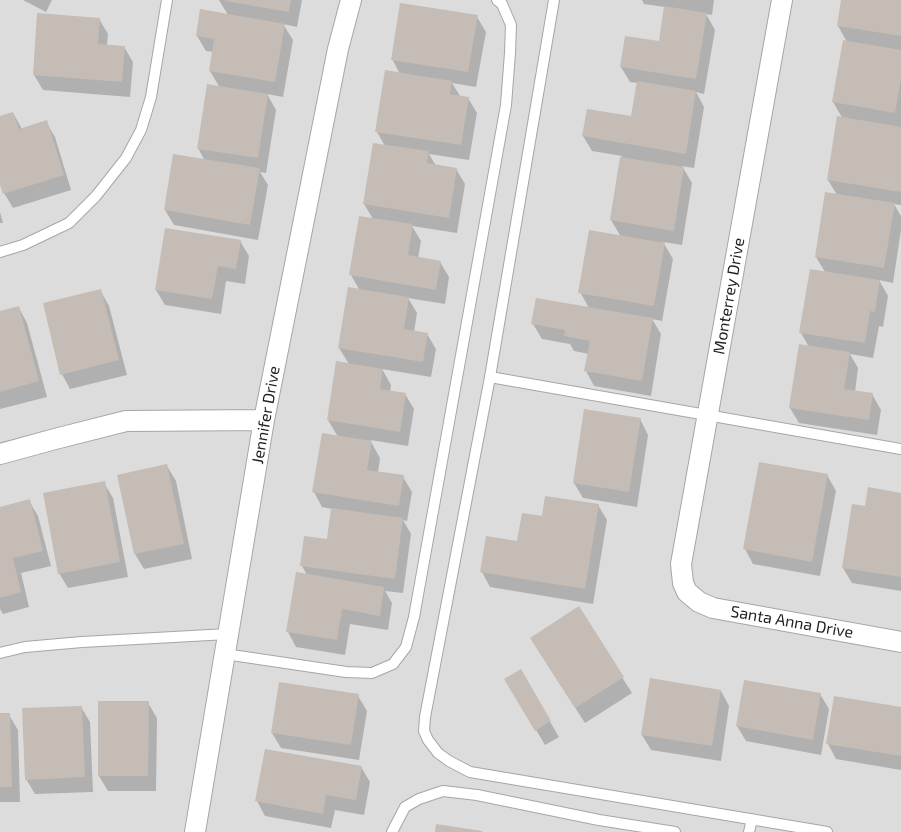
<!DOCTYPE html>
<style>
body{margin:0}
canvas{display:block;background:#efece6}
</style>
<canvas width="901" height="832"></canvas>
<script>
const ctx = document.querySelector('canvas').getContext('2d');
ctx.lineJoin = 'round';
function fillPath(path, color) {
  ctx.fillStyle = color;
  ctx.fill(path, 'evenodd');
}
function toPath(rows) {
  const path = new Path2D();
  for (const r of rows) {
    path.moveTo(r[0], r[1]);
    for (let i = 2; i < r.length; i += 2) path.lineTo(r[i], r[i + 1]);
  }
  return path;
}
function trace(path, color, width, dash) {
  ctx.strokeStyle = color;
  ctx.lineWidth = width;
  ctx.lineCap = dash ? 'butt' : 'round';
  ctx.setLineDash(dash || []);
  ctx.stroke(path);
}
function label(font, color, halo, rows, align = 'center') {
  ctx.font = font + ' "Exo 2",sans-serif';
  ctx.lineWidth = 4;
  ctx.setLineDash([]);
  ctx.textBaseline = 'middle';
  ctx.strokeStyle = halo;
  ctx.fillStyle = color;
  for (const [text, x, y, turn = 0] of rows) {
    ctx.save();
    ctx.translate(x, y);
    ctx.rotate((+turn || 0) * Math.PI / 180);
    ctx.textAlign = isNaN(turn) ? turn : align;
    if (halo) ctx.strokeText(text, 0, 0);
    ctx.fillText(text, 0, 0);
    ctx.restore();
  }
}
fillPath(toPath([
 [0,0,901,0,901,832,0,832]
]), '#dddcdc');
fillPath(toPath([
 [23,0,52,0,46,12],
 [219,0,302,0,297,27,283,24,293,40,283,97,267,94,276,110,266,173,260,172,268,185,258,240,174,225,165,210,174,155,205,161,198,148,220,88,210,71,214,52,206,51,197,36,228,15],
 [642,0,714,0,712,15,706,14,715,30,704,94,696,92,704,107,694,168,682,166,692,183,682,245,663,242,673,259,662,321,652,319,661,334,651,396,594,386,586,371,589,354,574,351,570,344,542,339,533,324,589,308,580,292,621,237,611,220,622,156,592,151,583,136,632,117,638,83,630,82,621,67,660,42,665,7,644,4],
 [842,0,901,0,901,205,894,204,901,216,901,230,893,283,879,280,888,296,883,327,879,326,873,358,850,354,858,368,855,392,872,394,881,410,877,435,799,423,790,408,809,347,801,333,825,272,816,257,837,195,828,180,843,119,833,102,847,42,838,26],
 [477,17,486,32,476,87,452,83,460,96,468,98,477,113,469,160,429,154,436,166,456,169,465,184,457,233,412,226,421,241,418,258,440,262,449,277,445,304,408,298,417,313,414,332,427,334,436,349,431,377,382,369,391,385,390,392,405,394,414,409,408,446,370,440,380,458,378,473,403,477,412,492,407,521,403,520,411,534,403,593,385,591,392,603,388,630,350,624,345,655,296,647,288,632,307,575,302,566,328,540,332,509,322,507,314,492,338,437,328,420,349,364,339,348,360,291,351,275,373,219,364,204,374,144,385,146,377,132,400,74,392,59],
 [99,19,108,34,107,46,124,47,133,62,130,97,43,90,34,75],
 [13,113,22,129,46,122,55,137,71,190,13,208,4,193,0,181,0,117],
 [0,212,3,223,0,223],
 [240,241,249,256,245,284,226,281,221,314,165,305,156,290],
 [100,290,109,306,127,375,70,389,62,374],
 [19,308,27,323,47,397,0,409,0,313],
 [640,419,648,435,637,507,583,498,574,483],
 [167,466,176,481,192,559,144,569,135,554,119,476],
 [827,475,836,491,820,576,753,564,745,549],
 [104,483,113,498,128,577,68,588,59,573],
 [901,494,901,591,852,583,843,568],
 [29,501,38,516,51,566,21,573,29,607,3,614,0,609,0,508],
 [598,505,607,520,593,604,490,587,482,572,518,543,543,518],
 [578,608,632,693,585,723,540,653],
 [520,671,559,737,545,745,506,679],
 [721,691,729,706,721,761,651,750,642,735],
 [820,694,829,709,821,755,746,741,737,726],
 [358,696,367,711,359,760,281,748,272,733],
 [148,703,157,718,156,791,108,791,99,776],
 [81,707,90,722,93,792,35,794,26,779],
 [901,708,901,770,836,759,828,744],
 [0,715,9,715,18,730,20,802,0,802],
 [361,767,370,782,364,815,335,810,331,828,265,816,257,801]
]), '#0003');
fillPath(toPath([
 [225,0,291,0,289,12,225,1],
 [841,0,901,0,901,36,837,26],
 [400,3,478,15,468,72,391,60],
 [664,6,707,13,696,79,620,67,625,36,659,41],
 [200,9,285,24,275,82,209,71,214,39,196,36],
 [37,13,100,18,98,44,125,46,122,82,33,75],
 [843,40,901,50,901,79,895,113,832,102],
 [385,70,452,81,450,94,469,97,461,145,375,132],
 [637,81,696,91,686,154,582,136,587,109,631,116],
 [207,84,268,94,258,158,197,149],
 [13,112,19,129,47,120,64,175,3,194,0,185,0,116],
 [837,116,901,127,901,192,827,180],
 [373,143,429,151,427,163,457,168,449,218,363,204],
 [173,154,260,168,250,225,164,210],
 [620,157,684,167,674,231,610,220],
 [825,192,895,203,884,268,815,257],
 [359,216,413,224,408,255,441,261,436,290,349,275],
 [165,228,241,240,236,269,218,266,212,299,155,290],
 [589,230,665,243,654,306,578,293],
 [810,269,880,280,875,312,870,311,865,343,799,333],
 [348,287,409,297,404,329,428,333,423,362,338,348],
 [101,289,119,360,60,375,43,303],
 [536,298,653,318,642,381,584,371,590,341,564,336,565,330,531,324],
 [19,306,39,381,0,392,0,311],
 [799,344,850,352,844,389,873,393,869,420,789,408],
 [336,361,383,369,380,389,406,393,400,432,327,420],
 [584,409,641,418,629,492,573,483],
 [322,433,372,441,367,470,404,475,399,506,312,492],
 [759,462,828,474,812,562,743,549],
 [167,464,184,544,134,554,117,475],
 [105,481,120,562,58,574,43,493],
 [868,487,901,493,901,577,842,568,852,504,865,506],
 [545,496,599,504,585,589,480,572,486,536,517,541,522,513,542,516],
 [30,499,43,551,13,558,21,592,0,598,0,507],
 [331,508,403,518,395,579,300,566,304,536,327,539],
 [296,572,384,587,380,616,342,609,337,640,286,632],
 [579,606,624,677,575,708,530,638],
 [521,669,551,721,535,731,504,679],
 [650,678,721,690,712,746,641,735],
 [744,680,821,693,813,740,736,726],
 [279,682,359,694,351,745,271,733],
 [834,696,901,707,901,756,826,744],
 [98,701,149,701,148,776,98,776],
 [82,706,85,777,25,780,22,708],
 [0,713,10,713,12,787,0,787],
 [265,749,362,766,356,800,326,795,323,814,255,801],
 [436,824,482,831,482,832,435,832]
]), '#c4bcb5');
const service = toPath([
 [554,0,490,377,425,717,424,731,428,740,438,753,449,761,470,772,827,832],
 [0,252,23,245,69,223,96,196,126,158,141,130,151,97,167,0],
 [490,377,901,449],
 [0,653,25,647,82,642,228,634],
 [225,654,346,672,372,673,393,664,406,647,414,617,506,105,510,53,511,25,502,4,497,0],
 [392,832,405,807,419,799,443,791,477,795,599,820,675,832],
 [749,832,752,819]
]);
const minor = toPath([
 [782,0,681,564,683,583,687,592,699,602,713,608,901,642],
 [0,454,55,439,126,421,264,420],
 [195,832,264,420,338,49,351,0]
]);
trace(service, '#a6a6a6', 12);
trace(minor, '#a6a6a6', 22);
trace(service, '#fff', 10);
trace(minor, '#fff', 20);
label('16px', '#1f1f1f', '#fff', [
 ["Monterrey Drive",729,296,-80],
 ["Jennifer Drive",266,415,-80],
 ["Santa Anna Drive",792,622,10]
]);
</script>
